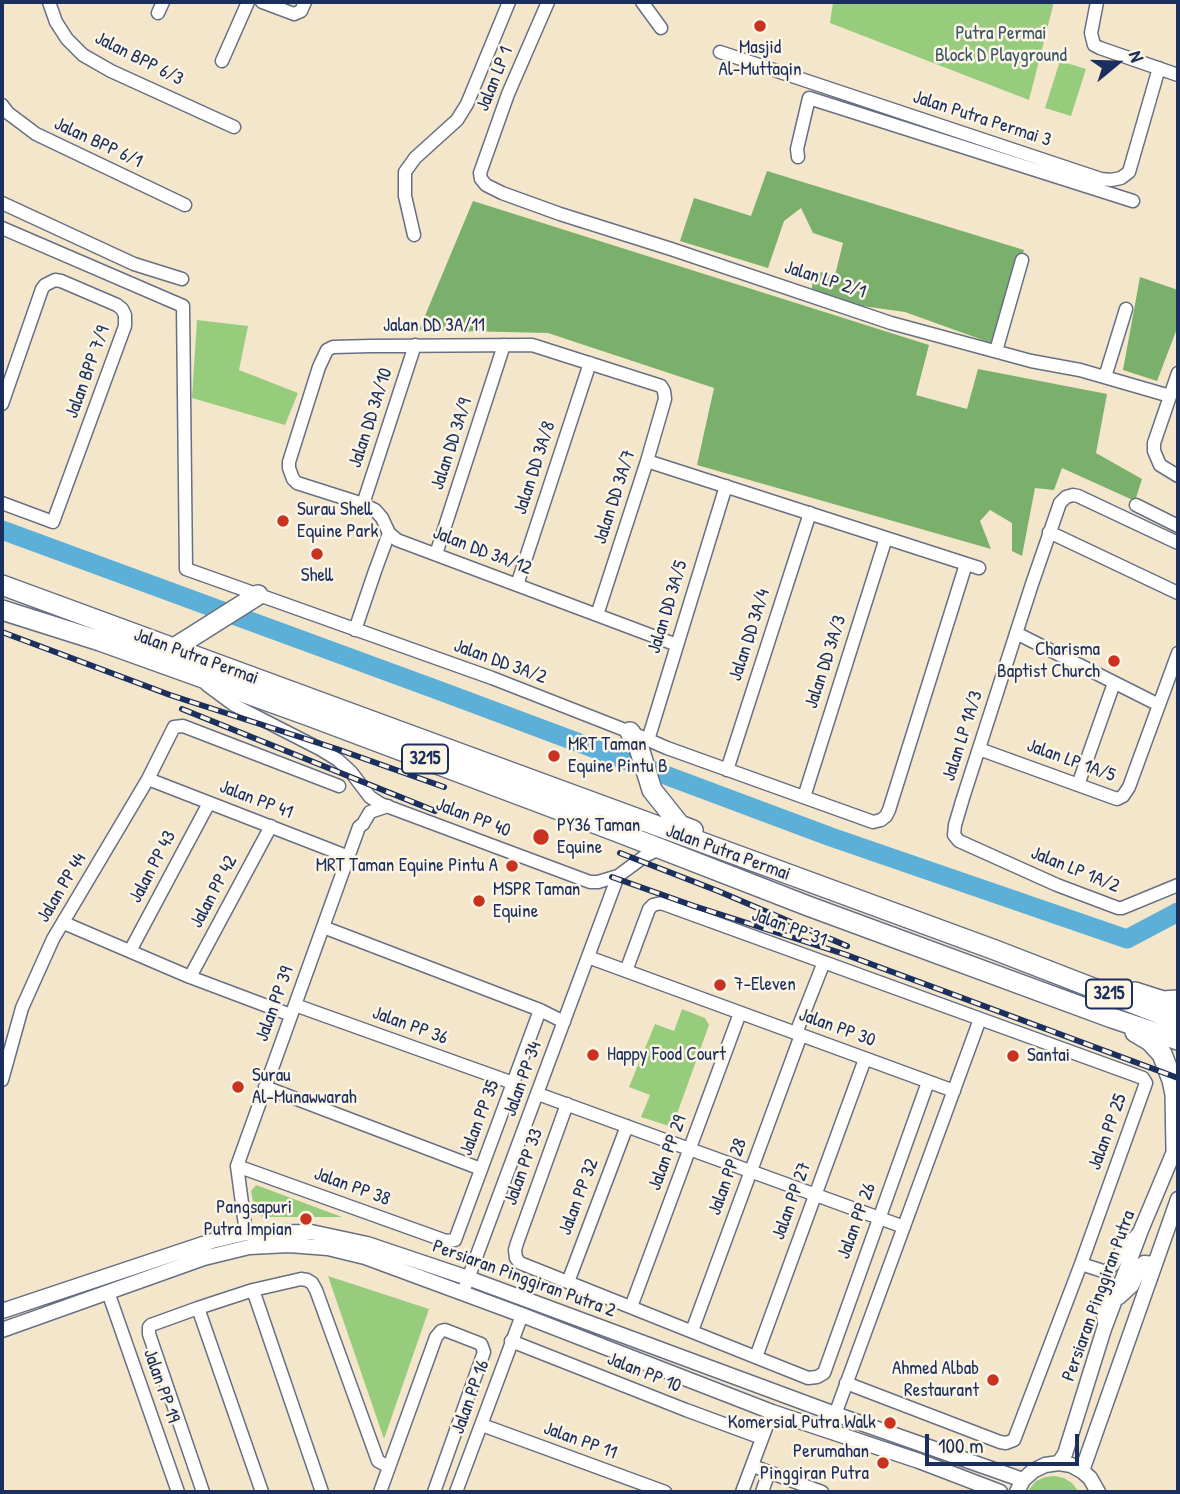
<!DOCTYPE html>
<style>
body{margin:0}
#map{position:relative;width:1180px;height:1494px;overflow:hidden;background:#f4e6ca;font-family:"Patrick Hand",sans-serif}
canvas{display:block}
.frame{position:absolute;inset:0;border:4px solid #1b2f5e;pointer-events:none}
.north{position:absolute;left:1082px;top:28px;width:70px;height:70px;-webkit-text-stroke:5px #fcf5e5;paint-order:stroke;rotate:71deg;font-size:19px;font-weight:700;line-height:28px;text-align:center;color:#1b2f5e}
.north::after{content:'';display:block;margin:auto;width:24px;height:32px;background:#1b2f5e;clip-path:polygon(50% 0,100% 100%,50% 72%,0 100%)}
.scale{position:absolute;left:925px;top:1434px;width:154px;height:32px;box-sizing:border-box;border:4px solid #1b2f5e;border-top:0;padding-left:9px;font-size:21px;line-height:24px;white-space:nowrap;color:#1b2f5e;-webkit-text-stroke:5px #fcf5e5;paint-order:stroke}
</style>
<div id="map">
<canvas width="1180" height="1494"></canvas>
<div class="frame"></div>
<div class="north">N</div>
<div class="scale">100 m</div>
</div>
<script>
const ctx = document.querySelector('canvas').getContext('2d');
ctx.lineJoin = 'round';
function fillPath(path, color) {
  ctx.fillStyle = color;
  ctx.fill(path, 'evenodd');
}
function toPath(rows) {
  const path = new Path2D();
  for (const r of rows) {
    path.moveTo(r[0], r[1]);
    for (let i = 2; i < r.length; i += 2) path.lineTo(r[i], r[i + 1]);
  }
  return path;
}
function trace(path, color, width, dash) {
  ctx.strokeStyle = color;
  ctx.lineWidth = width;
  ctx.lineCap = dash ? 'butt' : 'round';
  ctx.setLineDash(dash || []);
  ctx.stroke(path);
}
function label(font, color, halo, rows, align = 'center') {
  ctx.font = font + ' "Patrick Hand",sans-serif';
  ctx.lineWidth = 5;
  ctx.setLineDash([]);
  ctx.textBaseline = 'middle';
  ctx.strokeStyle = halo;
  ctx.fillStyle = color;
  for (const [text, x, y, turn = 0] of rows) {
    ctx.save();
    ctx.translate(x, y);
    ctx.rotate((+turn || 0) * Math.PI / 180);
    ctx.textAlign = isNaN(turn) ? turn : align;
    if (halo) ctx.strokeText(text, 0, 0);
    ctx.fillText(text, 0, 0);
    ctx.restore();
  }
}
fillPath(toPath([
 [833,2,1054,2,1029,100,830,23],
 [1060,61,1086,69,1071,116,1045,108],
 [197,320,248,326,239,370,298,393,285,425,192,398],
 [682,1009,705,1018,709,1025,673,1125,669,1126,641,1117,650,1095,629,1087,655,1024,674,1031],
 [256,1185,342,1217,263,1217,255,1213,251,1191],
 [328,1276,429,1309,384,1439],
 [1054,1476,1064,1478,1072,1483,1079,1492,1027,1492,1036,1481,1045,1477]
]), '#98cc7d');
fillPath(toPath([
 [767,171,1024,250,991,343,905,312,855,305,812,289,813,271,835,275,843,243,813,233,801,208,784,221,768,268,680,241,694,198,751,216],
 [473,201,929,345,916,395,967,409,978,369,1107,394,1096,453,1142,479,1135,501,1062,468,1054,490,1035,488,1022,556,1012,551,1012,523,990,510,980,521,991,549,697,465,714,388,548,333,419,330],
 [1140,277,1178,290,1178,326,1157,381,1123,370]
]), '#7ab06c');
trace(toPath([
 [2,530,443,692,831,837,1127,939,1178,912]
]), '#5cafd7', 19);
const minor = toPath([
 [49,2,56,22,67,39,83,55,111,71,234,127],
 [262,2,294,14,301,11,305,2],
 [548,2,508,94,480,173,481,179,486,185,502,193,560,214,671,249,891,323,1031,361,1080,370,1170,396],
 [642,2,661,28],
 [1097,2,1091,33,1094,45,1100,48,1178,75],
 [158,13,163,2],
 [720,52,1101,179,1111,180,1121,178,1129,172,1159,68],
 [222,61,248,2],
 [2,105,8,113,36,134,185,205],
 [798,157,797,149,809,98,1133,201],
 [2,203,134,264,182,279],
 [2,228,183,306,186,569,492,678,630,732,667,748,873,822,881,820,886,816,889,810,966,564],
 [414,235,405,196,405,172,415,158,457,120,467,104,509,2],
 [996,351,1022,260],
 [1178,373,1154,443,1154,451,1160,465,1178,476],
 [1105,377,1126,309],
 [2,404,42,289,45,285,55,280,61,281,117,305,122,309,125,315,125,326,53,522,2,503],
 [647,461,979,568],
 [363,504,415,345],
 [1136,505,1178,526],
 [1049,532,1178,593],
 [1178,543,1078,496,1073,495,1066,497,1060,503,1032,584,963,798,955,825,954,835,959,841,1057,885,1118,908,1122,908,1178,885],
 [436,554,504,345],
 [517,585,590,363],
 [597,615,647,461,665,399,664,391,661,386,532,345,371,346,333,347,327,350,319,367,289,462,289,468,293,479,297,483,363,504,375,510,382,518,389,533,397,540,677,645],
 [355,630,375,571,389,533],
 [1016,633,1159,705],
 [207,685,234,705,320,749,338,760,351,772,370,797,381,804,590,882,598,882,618,876,645,856,659,849],
 [648,740,726,486],
 [979,749,1117,799,1123,796,1129,787,1178,653],
 [727,770,810,513],
 [148,779,349,857],
 [1078,785,1114,683],
 [804,797,886,538],
 [64,923,190,977,291,1015],
 [323,927,540,1010,564,1022],
 [130,951,209,803],
 [588,957,954,1091],
 [626,971,649,909,653,905,661,903,1143,1078,1146,1083,1081,1264,1014,1440,1006,1443,1000,1442,846,1383],
 [190,977,271,826],
 [295,1005,513,1083],
 [796,1033,824,962],
 [2,1080,22,1008,53,939,148,779,174,727,183,726,339,786],
 [265,1087,481,1169],
 [538,1094,904,1227],
 [567,1104,517,1243,515,1250,516,1258,520,1263,808,1378,817,1377,824,1373,928,1082],
 [237,1166,446,1241,455,1240,540,1010],
 [246,1233,237,1166,359,827,363,824,370,812,388,806],
 [1081,1264,1106,1272],
 [1106,1272,1113,1265,1125,1244,1135,1237,1141,1230],
 [568,1282,627,1126],
 [465,1287,618,876],
 [253,1290,322,1492],
 [108,1292,178,1492],
 [631,1307,740,1013],
 [198,1308,262,1492],
 [1105,1326,1102,1311,1108,1289,1106,1272],
 [692,1331,801,1035],
 [511,1341,686,1410,762,1438],
 [756,1357,865,1059],
 [482,1425,665,1492],
 [829,1431,980,1019],
 [753,1466,822,1492],
 [203,1492,149,1334,149,1327,151,1325,198,1308,253,1290,301,1279,307,1280,312,1283,316,1290,378,1461,389,1467],
 [380,1492,436,1337,441,1331,445,1330,481,1344,484,1352,434,1492],
 [456,1492,522,1315],
 [742,1492,772,1412],
 [762,1492,769,1472]
]);
const tertiary = toPath([
 [1119,1297,1132,1285,1140,1267,1144,1263,1155,1264],
 [2,1311,212,1241,246,1233,311,1232,367,1244,468,1278,835,1414,1023,1480],
 [2,1330,204,1258,249,1247,289,1245,328,1248,365,1257,522,1315,772,1412,919,1461,1000,1492],
 [1059,1463,1065,1454,1104,1329,1141,1230,1178,1142],
 [1082,1471,1178,1199],
 [1017,1492,1023,1480,1033,1471,1045,1465,1059,1463,1071,1465,1082,1471,1090,1478,1098,1492]
]);
const primary = toPath([
 [2,585,995,950,1178,1021],
 [2,610,100,641,309,716,615,831,808,906,1112,1018,1178,1040],
 [174,648,258,595],
 [630,732,639,748,652,790,680,825,693,830],
 [1135,992,1163,1001,1178,1000],
 [1135,1032,1150,1041,1162,1054,1172,1080,1175,1094,1176,1149]
]);
trace(minor, '#676f84', 15);
trace(tertiary, '#676f84', 17);
trace(primary, '#676f84', 22);
trace(minor, '#fff', 12);
trace(tertiary, '#fff', 14);
trace(primary, '#fff', 19);
const rail = toPath([
 [2,632,170,695,337,749,444,787],
 [182,709,435,811],
 [620,853,718,891,847,946],
 [612,877,694,906,844,954,1178,1078]
]);
trace(rail, '#1b2f5e', 6);
trace(rail, '#fcf5e5', 3.5, [10]);
for (const [x, y, r, color] of [
 [760,26,7,"#c8321e"],
 [283,521,7,"#c8321e"],
 [317,554,7,"#c8321e"],
 [1114,661,7,"#c8321e"],
 [554,756,7,"#c8321e"],
 [541,837,9,"#c8321e"],
 [512,866,7,"#c8321e"],
 [479,901,7,"#c8321e"],
 [720,985,7,"#c8321e"],
 [593,1055,7,"#c8321e"],
 [1013,1056,7,"#c8321e"],
 [238,1087,7,"#c8321e"],
 [306,1219,7,"#c8321e"],
 [993,1380,7,"#c8321e"],
 [890,1423,7,"#c8321e"],
 [883,1463,7,"#c8321e"]
]) {
  const dot = new Path2D();
  dot.arc(x, y, r, 0, 2 * Math.PI);
  ctx.fillStyle = color;
  ctx.fill(dot);
  trace(dot, '#fcf5e5', 2.5);
}
for (const [x, y, w] of [
 [425,759,46],
 [1109,994,46]
]) {
  const box = new Path2D();
  box.roundRect(x - w / 2, y - 14.5, w, 29, 5);
  ctx.fillStyle = '#fcf5e5';
  ctx.fill(box);
  trace(box, '#1b2f5e', 2);
}
label('bold 18px', '#1b2f5e', null, [
 ["3215",425,759],
 ["3215",1109,994]
]);
label('19px', '#3a5666', '#fcf5e5', [
 ["Putra Permai",1001,34],
 ["Block D Playground",1001,56]
]);
label('19px', '#1b2f5e', '#fcf5e5', [
 ["Masjid",760,48,"center"],
 ["Al-Muttaqin",760,70,"center"],
 ["Surau Shell",297,510],
 ["Equine Park",297,532],
 ["Shell",317,576,"center"],
 ["Charisma",1100,650,"right"],
 ["Baptist Church",1100,672,"right"],
 ["MRT Taman",568,745],
 ["Equine Pintu B",568,767],
 ["PY36 Taman",557,826],
 ["Equine",557,848],
 ["MRT Taman Equine Pintu A",498,866,"right"],
 ["MSPR Taman",493,890],
 ["Equine",493,912],
 ["7-Eleven",734,985],
 ["Happy Food Court",607,1055],
 ["Santai",1027,1056],
 ["Surau",252,1076],
 ["Al-Munawwarah",252,1098],
 ["Pangsapuri",292,1208,"right"],
 ["Putra Impian",292,1230,"right"],
 ["Ahmed Albab",979,1369,"right"],
 ["Restaurant",979,1391,"right"],
 ["Komersial Putra Walk",876,1423,"right"],
 ["Perumahan",869,1452,"right"],
 ["Pinggiran Putra",869,1474,"right"]
], 'left');
label('19px', '#1b2f5e', '#fcf5e5', [
 ["Jalan BPP 6/3",139,59,27],
 ["Jalan LP 1",495,79,-68],
 ["Jalan Putra Permai 3",982,119,18],
 ["Jalan BPP 6/1",98,143,25],
 ["Jalan LP 2/1",825,280,18],
 ["Jalan DD 3A/11",434,326],
 ["Jalan BPP 7/9",88,372,-70],
 ["Jalan DD 3A/10",371,418,-72],
 ["Jalan DD 3A/9",452,444,-72],
 ["Jalan DD 3A/8",535,468,-72],
 ["Jalan DD 3A/7",615,497,-72],
 ["Jalan DD 3A/12",482,551,21],
 ["Jalan DD 3A/5",668,607,-73],
 ["Jalan DD 3A/4",750,635,-72],
 ["Jalan Putra Permai",196,657,20],
 ["Jalan DD 3A/2",500,662,20],
 ["Jalan DD 3A/3",826,662,-72],
 ["Jalan LP 1A/3",963,736,-72],
 ["Jalan LP 1A/5",1071,761,20],
 ["Jalan PP 41",256,800,21],
 ["Jalan PP 40",473,818,21],
 ["Jalan Putra Permai",728,853,20],
 ["Jalan PP 43",153,867,-62],
 ["Jalan LP 1A/2",1075,870,22],
 ["Jalan PP 44",62,888,-59],
 ["Jalan PP 42",214,892,-62],
 ["Jalan PP 31",789,928,20],
 ["Jalan PP 39",275,1004,-70],
 ["Jalan PP 36",410,1026,20],
 ["Jalan PP 30",837,1028,20],
 ["Jalan PP 34",523,1079,-70],
 ["Jalan PP 35",480,1118,-69],
 ["Jalan PP 25",1108,1132,-70],
 ["Jalan PP 29",668,1153,-70],
 ["Jalan PP 33",524,1167,-70],
 ["Jalan PP 28",728,1177,-70],
 ["Jalan PP 38",352,1187,20],
 ["Jalan PP 32",579,1197,-69],
 ["Jalan PP 27",792,1201,-70],
 ["Jalan PP 26",857,1221,-70],
 ["Persiaran Pinggiran Putra 2",524,1279,20],
 ["Persiaran Pinggiran Putra",1099,1296,-70],
 ["Jalan PP 10",644,1373,22],
 ["Jalan PP 19",161,1386,71],
 ["Jalan PP 16",471,1397,-70],
 ["Jalan PP 11",580,1441,20]
]);
</script>
